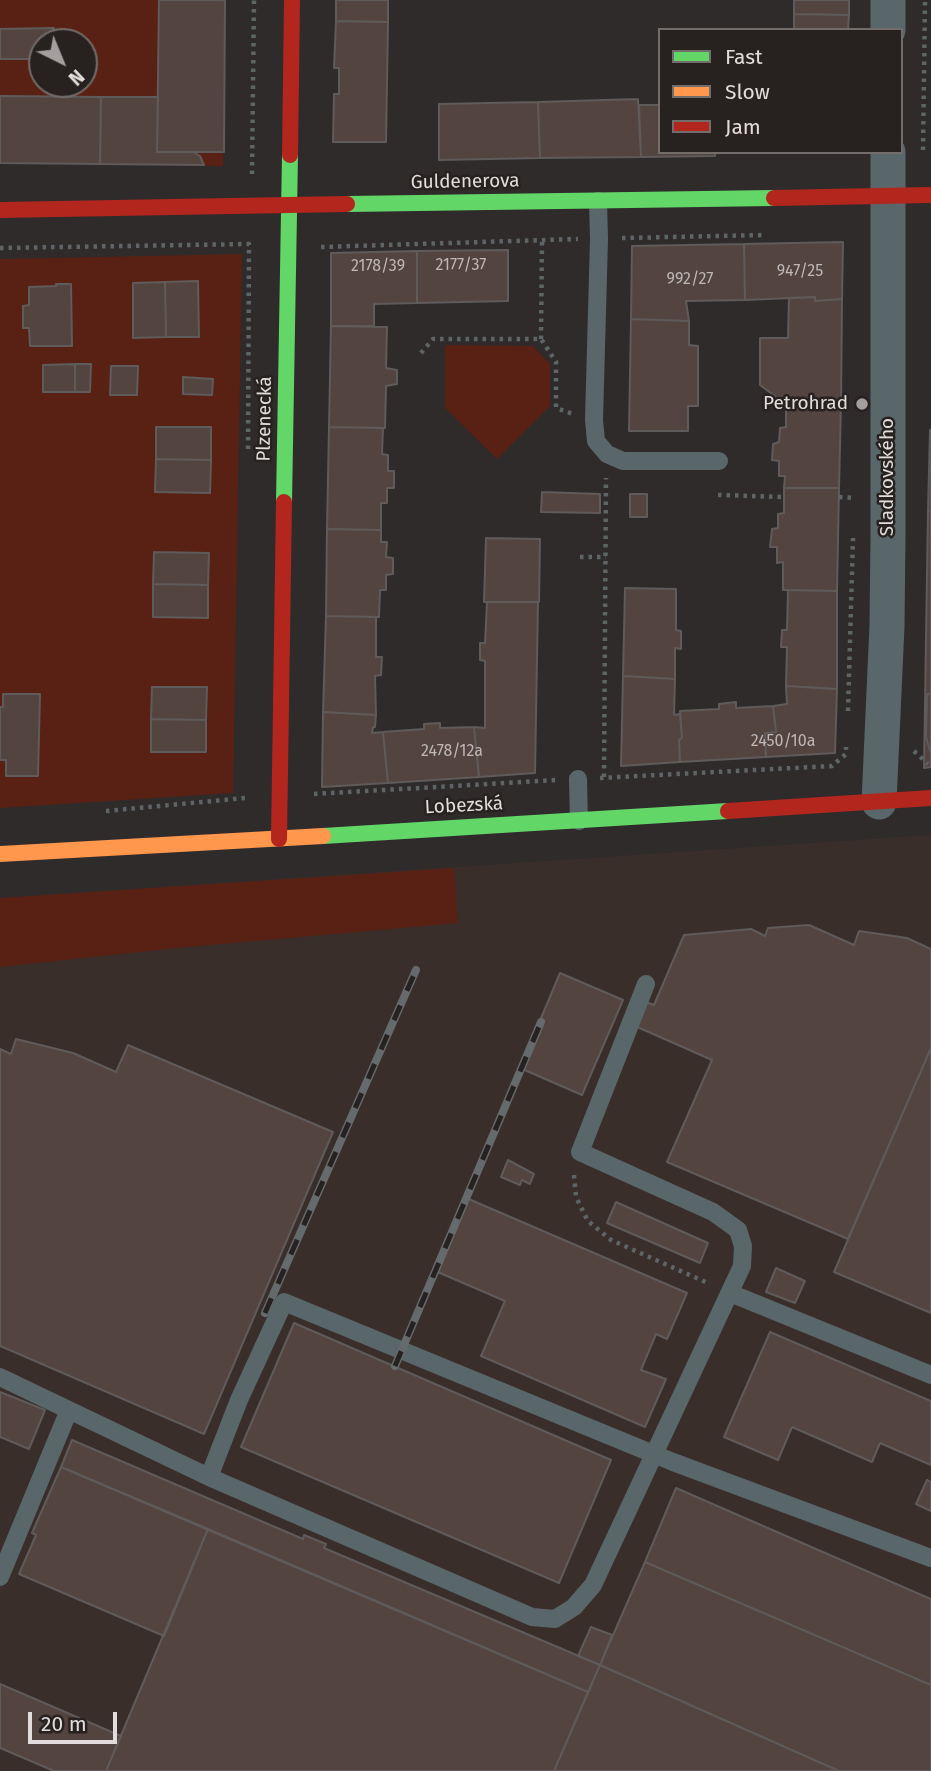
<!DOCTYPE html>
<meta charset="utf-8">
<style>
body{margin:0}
#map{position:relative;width:931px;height:1771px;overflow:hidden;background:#2f2b2b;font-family:"Fira Sans",sans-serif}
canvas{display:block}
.legend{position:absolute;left:658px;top:28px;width:245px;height:126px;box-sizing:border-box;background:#27211f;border:2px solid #726c6b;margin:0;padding:9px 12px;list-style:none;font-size:21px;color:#e2dddc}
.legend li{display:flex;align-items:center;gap:14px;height:35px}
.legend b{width:35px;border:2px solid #726c6b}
.north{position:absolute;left:28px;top:28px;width:70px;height:70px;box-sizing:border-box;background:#27211f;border:2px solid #726c6b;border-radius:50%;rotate:137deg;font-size:19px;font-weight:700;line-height:28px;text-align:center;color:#e2dddc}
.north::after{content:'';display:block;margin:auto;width:24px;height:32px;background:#a39f9e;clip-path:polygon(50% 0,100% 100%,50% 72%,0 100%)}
.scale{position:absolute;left:28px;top:1712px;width:89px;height:32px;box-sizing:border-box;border:4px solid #e2dddc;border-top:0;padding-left:9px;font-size:21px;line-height:24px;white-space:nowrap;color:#e2dddc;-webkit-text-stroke:5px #27211f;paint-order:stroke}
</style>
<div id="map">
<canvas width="931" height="1771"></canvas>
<ul class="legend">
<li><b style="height:9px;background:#63d668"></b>Fast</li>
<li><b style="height:9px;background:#ff974d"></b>Slow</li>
<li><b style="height:9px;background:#b3261e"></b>Jam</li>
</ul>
<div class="north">N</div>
<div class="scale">20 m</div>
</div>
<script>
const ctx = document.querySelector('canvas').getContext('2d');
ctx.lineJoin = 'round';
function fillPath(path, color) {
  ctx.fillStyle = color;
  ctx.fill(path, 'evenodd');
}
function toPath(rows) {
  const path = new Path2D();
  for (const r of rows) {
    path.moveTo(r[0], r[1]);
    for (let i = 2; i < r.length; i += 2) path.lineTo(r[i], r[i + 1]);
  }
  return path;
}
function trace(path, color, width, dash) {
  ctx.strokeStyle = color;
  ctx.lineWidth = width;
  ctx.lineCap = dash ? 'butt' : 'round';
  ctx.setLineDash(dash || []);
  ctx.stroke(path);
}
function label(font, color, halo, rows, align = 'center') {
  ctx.font = font + ' "Fira Sans",sans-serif';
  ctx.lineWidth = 5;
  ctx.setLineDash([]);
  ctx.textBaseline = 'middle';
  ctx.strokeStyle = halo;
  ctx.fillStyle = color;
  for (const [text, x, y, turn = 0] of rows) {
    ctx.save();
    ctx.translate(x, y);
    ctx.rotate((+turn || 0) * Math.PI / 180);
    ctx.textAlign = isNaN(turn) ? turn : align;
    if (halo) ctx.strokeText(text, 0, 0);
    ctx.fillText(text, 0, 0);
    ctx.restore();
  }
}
fillPath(toPath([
 [931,835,931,1771,0,1771,0,898]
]), '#3a2e2b');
fillPath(toPath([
 [0,0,225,0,223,166,0,163],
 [42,42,84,42,84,84,42,84],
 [242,254,233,793,0,808,0,259],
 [445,345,533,346,550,364,550,406,497,459,445,408],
 [454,868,458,923,176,948,0,967,0,898]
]), '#592113');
const building = toPath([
 [159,0,225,0,224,152,157,152,159,0],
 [336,0,388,0,388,22,336,21,336,0],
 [794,0,849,0,849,15,794,14,794,0],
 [794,14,849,15,848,30,794,30,794,14],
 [336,21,388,22,386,142,333,142,334,94,339,94,339,68,334,68,336,21],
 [54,28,54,42,42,42,42,59,0,59,0,29,54,28],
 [0,96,101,97,100,164,0,163,0,96],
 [101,97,158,97,157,152,193,152,200,156,204,165,100,164,101,97],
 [638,99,641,157,540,158,538,102,638,99],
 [538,102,540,158,439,160,439,104,538,102],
 [639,105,660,105,660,152,715,152,715,156,641,157,639,105],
 [843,242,842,299,815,301,815,297,745,300,744,244,843,242],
 [744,244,745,300,686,301,689,321,631,319,632,246,744,244],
 [508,250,508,301,417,303,417,251,508,250],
 [417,251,417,303,374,304,374,326,331,326,331,253,417,251],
 [198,281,199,337,166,337,165,282,198,281],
 [165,282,166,337,133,338,133,283,165,282],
 [56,284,71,284,72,346,30,346,29,328,23,328,23,306,29,305,29,287,56,286,56,284],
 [815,297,815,301,842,299,841,403,786,401,786,398,776,397,760,385,760,338,788,338,789,298,815,297],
 [631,319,689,321,689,345,698,346,698,406,688,406,688,431,629,431,631,319],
 [331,326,387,327,386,368,397,370,397,384,386,386,385,428,329,427,331,326],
 [75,364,91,364,90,392,75,392,75,364],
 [75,364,75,392,43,392,43,365,75,364],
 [111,366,138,366,137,395,110,395,111,366],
 [183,377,213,379,212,395,183,394,183,377],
 [786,401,841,403,839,488,784,488,785,476,779,476,779,461,772,460,773,444,779,442,780,428,786,427,786,401],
 [156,427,211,427,211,460,156,459,156,427],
 [329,427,383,428,382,454,388,455,388,471,394,471,394,488,387,488,387,503,381,503,381,530,327,529,329,427],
 [930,430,931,430,931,511,928,511,930,430],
 [156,459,211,460,210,493,155,492,156,459],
 [784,488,839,488,837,591,783,590,783,562,777,563,777,547,770,547,772,529,778,528,778,514,784,513,784,488],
 [542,492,600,494,600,513,541,512,542,492],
 [630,494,647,494,647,517,630,517,630,494],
 [928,511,931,511,931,694,927,694,926,737,931,754,931,767,924,768,928,511],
 [327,529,381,530,381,542,387,542,386,557,393,558,393,574,386,575,386,590,380,590,379,617,326,616,327,529],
 [486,538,540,539,539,602,484,602,486,538],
 [154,552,209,553,208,585,153,584,154,552],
 [153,584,208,585,208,618,153,617,153,584],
 [625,588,676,589,676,630,681,631,681,649,675,648,675,679,623,676,625,588],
 [788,590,837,591,837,689,786,686,787,647,781,647,782,630,787,630,788,590],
 [487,602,538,602,535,773,479,777,474,727,485,728,485,661,480,660,480,643,485,643,487,602],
 [326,616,376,617,376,657,382,657,381,675,375,676,376,715,323,712,326,616],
 [623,676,675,679,674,715,680,714,682,738,679,740,680,762,621,766,623,676],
 [786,686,837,689,835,753,766,757,765,733,776,732,773,706,787,704,786,686],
 [152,687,207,687,206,720,151,719,152,687],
 [3,694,40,694,38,776,6,776,6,760,0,760,0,707,3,707,3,694],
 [927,694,931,694,931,754,926,737,927,694],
 [736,702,736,708,773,706,776,732,765,733,766,757,680,762,679,740,682,738,680,711,719,709,719,704,736,702],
 [323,712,376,715,375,727,373,727,372,733,383,732,388,783,322,787,323,712],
 [151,719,206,720,206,752,151,752,151,719],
 [440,723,440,728,474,727,479,777,388,783,383,732,424,729,424,724,440,723],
 [809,925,854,945,859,931,907,938,931,949,931,1048,848,1239,667,1162,712,1060,635,1026,646,1002,654,1005,684,935,751,929,765,936,768,928,809,925],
 [560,973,623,1000,582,1095,520,1068,560,973],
 [16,1039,73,1053,116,1072,128,1045,333,1132,204,1434,0,1346,0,1049,11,1054,16,1039],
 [931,1048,931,1313,834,1272,931,1048],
 [508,1160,534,1174,530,1184,522,1180,520,1185,501,1177,508,1160],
 [464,1197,687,1293,667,1339,656,1334,641,1370,666,1379,645,1427,481,1356,505,1301,433,1270,464,1197],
 [616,1202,708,1243,700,1263,607,1223,616,1202],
 [776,1268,805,1281,795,1303,766,1292,776,1268],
 [294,1323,611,1460,559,1583,241,1447,294,1323],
 [770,1332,931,1401,931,1465,880,1443,872,1462,792,1427,778,1460,724,1437,770,1332],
 [0,1392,45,1410,29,1449,0,1437,0,1392],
 [72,1440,303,1539,304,1535,326,1544,324,1548,600,1665,588,1692,61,1467,72,1440],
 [61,1467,208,1529,164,1636,19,1574,36,1535,32,1533,61,1467],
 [927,1480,931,1482,931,1511,916,1504,927,1480],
 [676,1488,931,1599,931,1685,645,1562,676,1488],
 [208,1529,588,1692,554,1771,106,1771,208,1529],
 [645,1562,931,1685,931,1771,839,1771,600,1665,645,1562],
 [591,1627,612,1635,600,1665,578,1656,591,1627],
 [600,1665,839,1771,554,1771,600,1665],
 [0,1684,121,1736,106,1771,54,1771,0,1748,0,1684]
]);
fillPath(building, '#544440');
trace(building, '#5f5b5b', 2);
trace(toPath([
 [923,150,925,0],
 [252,174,254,0],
 [622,238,764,235],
 [321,247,578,239],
 [0,248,249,244,248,450],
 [541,339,542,240],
 [421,353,433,339,541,339,556,362,556,408,573,414],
 [718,495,784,497],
 [839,497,854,498],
 [580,557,606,557],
 [848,711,853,538],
 [914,751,928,764],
 [604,777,606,478],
 [600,778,832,766,846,754,846,747],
 [314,794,557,780],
 [106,811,245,798],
 [574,1175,576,1197,588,1221,611,1240,710,1284]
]), '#5e6566', 4.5, [3.5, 5]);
trace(toPath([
 [598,201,599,239,594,420,596,441,607,454,623,461,719,461],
 [578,779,579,821],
 [730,1293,931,1375],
 [0,1377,209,1477,532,1617,555,1619,574,1607,593,1585,742,1266,743,1246,738,1230,713,1212,580,1152,646,984],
 [209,1477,239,1400,284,1302,673,1462,931,1558],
 [0,1577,69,1410]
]), '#5a676a', 18);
trace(toPath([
 [888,0,888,30],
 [879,802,887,626,888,535,888,152]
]), '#5a676a', 35);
trace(toPath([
 [347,204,774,198],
 [284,502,290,155],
 [323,836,728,811]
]), '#63d668', 16);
trace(toPath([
 [0,854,323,836]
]), '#ff974d', 16);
trace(toPath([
 [290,155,292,0],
 [774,198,931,195],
 [0,210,347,204],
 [728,811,931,798],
 [279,839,284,502]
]), '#b3261e', 16);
const rail = toPath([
 [265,1313,416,970],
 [395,1366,541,1022]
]);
trace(rail, '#656a6c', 8);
trace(rail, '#27211f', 5, [16]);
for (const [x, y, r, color] of [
 [862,404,7,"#a39f9e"]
]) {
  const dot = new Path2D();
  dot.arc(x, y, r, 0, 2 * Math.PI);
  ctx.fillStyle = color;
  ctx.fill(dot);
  trace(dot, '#27211f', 2.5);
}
label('16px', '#beb7b5', null, [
 ["2177/37",461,266],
 ["2178/39",378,267],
 ["947/25",800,272],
 ["992/27",690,280],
 ["2450/10a",783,742],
 ["2478/12a",452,752]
]);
label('19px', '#e2dddc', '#27211f', [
 ["Guldenerova",465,182,-1],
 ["Plzenecká",265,419,-89],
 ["Sladkovského",888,477,-90],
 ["Lobezská",464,806,-3]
]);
label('19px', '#e2dddc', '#27211f', [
 ["Petrohrad",848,404]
], 'right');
</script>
